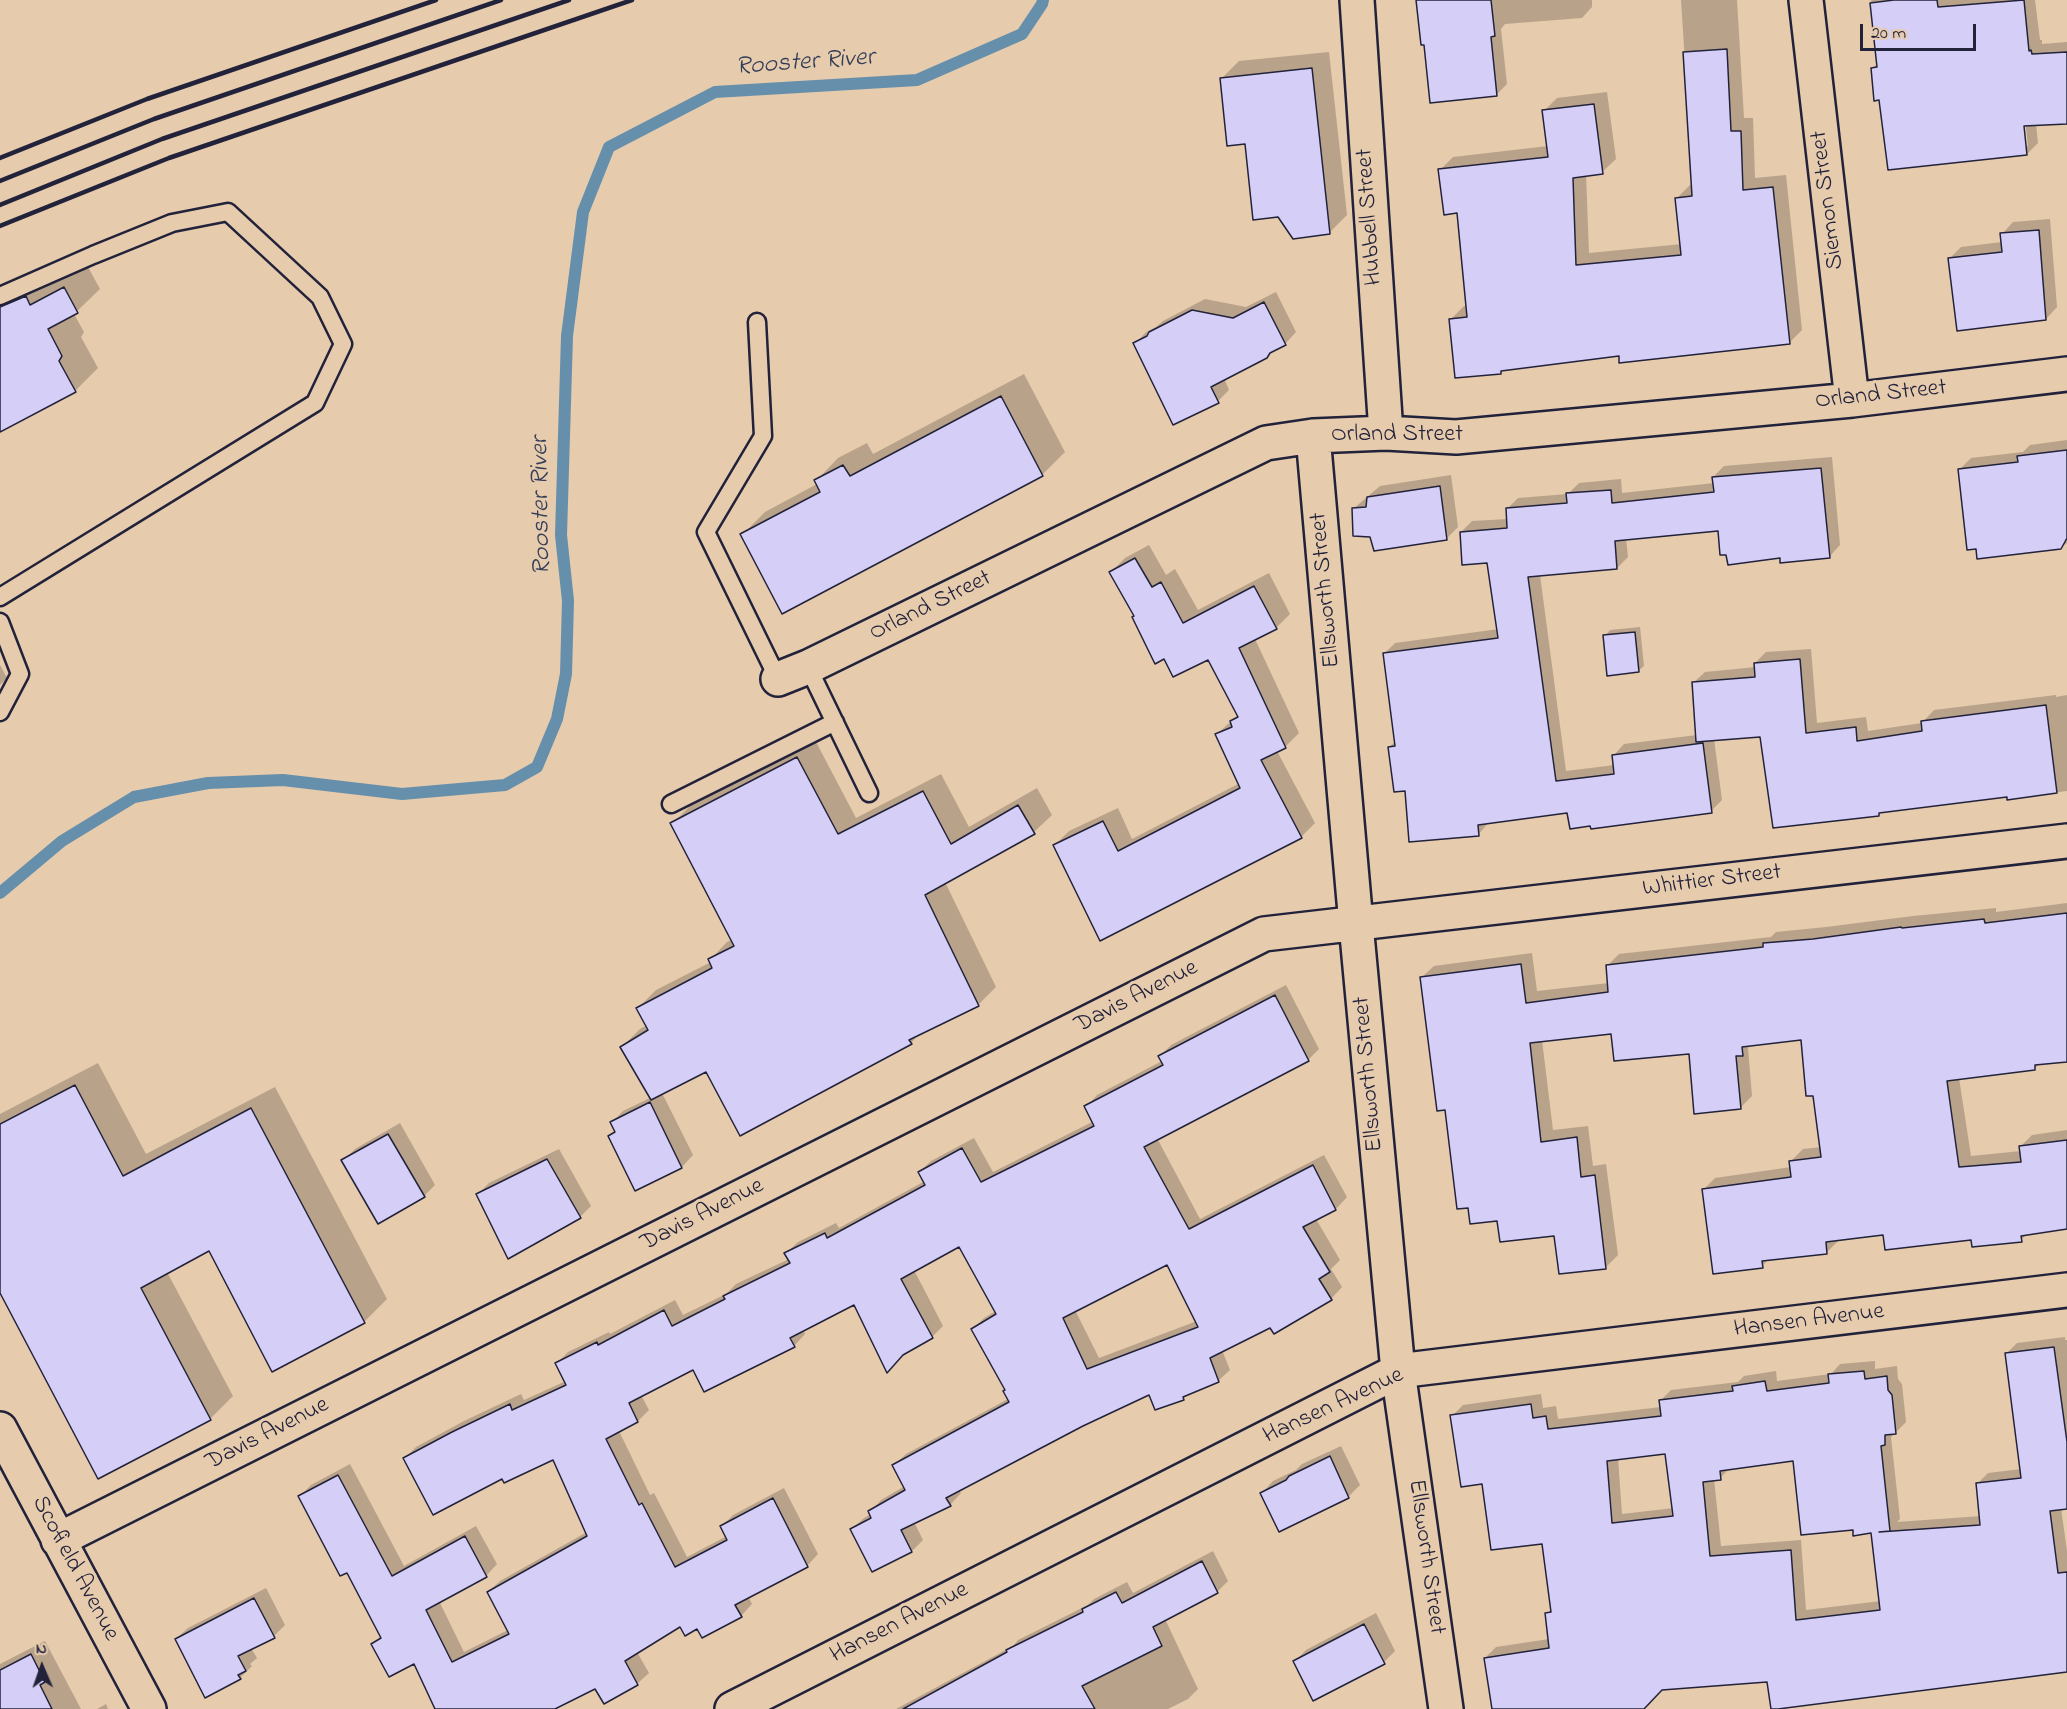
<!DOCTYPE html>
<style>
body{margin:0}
#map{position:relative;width:2067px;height:1709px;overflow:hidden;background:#e6cbad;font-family:"Indie Flower",sans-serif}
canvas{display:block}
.north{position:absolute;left:12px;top:1637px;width:60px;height:60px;-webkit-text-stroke:4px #e6cbad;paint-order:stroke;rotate:358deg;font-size:16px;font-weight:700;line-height:24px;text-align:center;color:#22223b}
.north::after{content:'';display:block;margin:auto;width:21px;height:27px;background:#22223b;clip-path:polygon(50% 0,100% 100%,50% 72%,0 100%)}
.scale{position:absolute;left:1860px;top:24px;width:116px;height:27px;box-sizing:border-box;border:3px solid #22223b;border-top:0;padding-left:8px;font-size:18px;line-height:21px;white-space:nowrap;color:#22223b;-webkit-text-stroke:4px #e6cbad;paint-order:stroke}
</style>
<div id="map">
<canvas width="2067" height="1709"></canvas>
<div class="north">N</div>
<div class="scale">20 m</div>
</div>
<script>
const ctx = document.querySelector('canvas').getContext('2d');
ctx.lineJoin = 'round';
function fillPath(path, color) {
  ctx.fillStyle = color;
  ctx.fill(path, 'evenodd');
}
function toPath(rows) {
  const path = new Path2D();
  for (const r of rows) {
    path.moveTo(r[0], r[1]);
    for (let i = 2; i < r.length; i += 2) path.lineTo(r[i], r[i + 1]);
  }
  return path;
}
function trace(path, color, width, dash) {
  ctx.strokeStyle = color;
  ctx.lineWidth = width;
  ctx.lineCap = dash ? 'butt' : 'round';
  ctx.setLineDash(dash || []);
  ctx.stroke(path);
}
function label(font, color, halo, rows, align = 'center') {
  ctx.font = font + ' "Indie Flower",sans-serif';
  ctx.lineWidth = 6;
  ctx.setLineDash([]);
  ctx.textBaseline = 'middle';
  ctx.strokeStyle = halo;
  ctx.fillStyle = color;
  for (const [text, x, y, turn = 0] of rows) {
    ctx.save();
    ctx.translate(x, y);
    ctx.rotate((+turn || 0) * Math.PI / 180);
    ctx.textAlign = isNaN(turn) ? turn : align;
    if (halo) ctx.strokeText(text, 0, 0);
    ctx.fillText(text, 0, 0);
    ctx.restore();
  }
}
fillPath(toPath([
 [1417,0,1592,0,1592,7,1582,18,1505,24,1501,29,1507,84,1496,95,1425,43],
 [1681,0,1737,0,1744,118,1753,118,1755,178,1786,175,1802,330,1789,343,1620,354,1504,369,1500,373,1451,319,1464,306,1467,306,1458,211,1440,170,1453,157,1548,146,1544,111,1557,98,1607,92,1616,159,1602,172,1586,174,1589,253,1682,244,1677,198,1690,185,1693,185],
 [1871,0,2035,0,2040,40,2042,40,2042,44,2067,42,2067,122,2036,124,2038,143,2027,154,1880,99,1873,68,1878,63],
 [2022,119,2025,119,2028,146,2025,146],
 [1329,52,1347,215,1329,233,1247,142,1221,79,1239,61],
 [2050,219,2057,307,2046,319,1949,259,1961,247,2002,242,2002,234,2013,222],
 [87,265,100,289,74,314,84,332,81,337,98,368,75,391,0,430,0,297,49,274,53,283],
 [1276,292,1296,332,1285,344,1224,378,1229,390,1218,401,1135,344,1146,332,1156,327,1163,321,1205,299,1246,307],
 [1024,374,1065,452,1042,475,742,535,765,512,817,484,816,481,838,458,867,443,873,454],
 [2067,440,2067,543,2060,548,1960,469,1971,458,2023,452,2030,445],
 [1832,457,1840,545,1830,556,1781,557,1719,529,1626,539,1628,557,1617,568,1540,575,1566,771,1615,765,1614,755,1624,744,1697,735,1693,683,1705,672,1756,667,1755,663,1766,652,1811,649,1817,723,1866,717,1868,731,1922,723,1934,710,2056,695,2056,697,2067,695,2067,791,2008,798,2008,795,1881,811,1878,814,1762,735,1714,739,1722,800,1711,811,1569,812,1489,822,1478,835,1406,789,1389,747,1396,741,1384,654,1395,643,1499,629,1488,561,1461,532,1472,521,1508,519,1507,509,1518,498,1568,494,1579,483,1621,479,1622,493,1714,483,1713,477,1724,466],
 [1451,475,1458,527,1447,538,1371,535,1353,509,1380,486],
 [1149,545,1166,575,1175,569,1198,610,1269,573,1290,614,1276,628,1255,639,1299,733,1285,747,1277,751,1315,823,1301,837,1100,939,1055,845,1069,831,1118,808,1132,839,1240,783,1217,734,1238,715,1209,658,1164,657,1136,615,1111,572,1125,558],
 [1640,627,1644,666,1638,671,1605,636,1610,630],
 [0,665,7,678,0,685],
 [815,740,856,818,941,774,969,827,1037,788,1052,815,1034,832,945,882,996,987,978,1005,921,1032,911,1043,707,1070,662,1093,693,1155,682,1167,636,1189,609,1137,616,1130,612,1122,623,1111,652,1097,622,1047,640,1029,647,1025,638,1008,656,990,711,962,710,960,727,942,733,939,672,824,690,806],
 [2067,903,2067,1061,2040,1063,2035,1068,1959,1078,1971,1156,2021,1151,2020,1147,2032,1135,2067,1130,2067,1228,2028,1233,2021,1240,1884,1234,1839,1240,1827,1252,1769,1259,1762,1266,1703,1190,1715,1178,1791,1167,1791,1161,1803,1149,1822,1147,1815,1094,1802,1038,1752,1044,1748,1048,1752,1096,1740,1108,1690,1052,1613,1032,1542,1040,1553,1130,1588,1126,1593,1166,1606,1164,1618,1255,1606,1267,1556,1234,1498,1219,1447,1109,1422,977,1434,966,1532,953,1537,991,1609,983,1607,966,1619,954,1771,937,1776,932,1826,927,1913,916,1996,908,1996,912],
 [1286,985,1319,1049,1308,1060,1157,1138,1200,1219,1324,1155,1347,1197,1336,1209,1316,1219,1340,1260,1331,1269,1342,1287,1331,1299,1222,1350,1230,1370,1218,1381,1189,1393,1184,1398,1156,1408,1150,1393,1082,1425,959,1490,961,1493,950,1505,914,1522,923,1540,912,1551,852,1529,864,1518,871,1514,870,1512,881,1500,905,1486,894,1465,906,1454,1008,1399,1007,1389,973,1329,984,1318,996,1311,960,1245,914,1270,943,1326,932,1337,855,1303,803,1330,805,1334,794,1346,694,1368,641,1395,649,1410,638,1421,619,1431,650,1495,654,1493,687,1557,727,1536,722,1526,733,1515,784,1488,818,1554,807,1566,748,1596,752,1604,741,1616,698,1627,681,1625,637,1652,649,1673,637,1684,595,1687,551,1709,437,1709,415,1662,373,1644,382,1635,347,1571,300,1496,311,1485,350,1464,404,1566,476,1526,497,1564,486,1576,439,1601,464,1652,508,1630,488,1592,500,1581,587,1532,554,1458,503,1477,405,1458,416,1447,464,1421,521,1394,524,1400,566,1381,557,1363,568,1352,609,1332,610,1334,675,1300,683,1315,726,1294,736,1284,789,1259,786,1253,798,1242,836,1223,839,1228,925,1181,919,1172,931,1161,974,1138,993,1172,1094,1121,1086,1107,1097,1095,1162,1061,1160,1056,1171,1045],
 [1168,1263,1197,1321,1099,1358,1075,1310],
 [98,1063,146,1154,275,1087,387,1299,364,1322,209,1249,167,1272,233,1396,210,1419,0,1290,0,1114],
 [400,1123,435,1185,424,1196,343,1161,355,1149],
 [559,1149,591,1206,580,1217,477,1195,489,1183],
 [2065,1337,2065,1340,2067,1340,2067,1508,2061,1508,2067,1551,2067,1670,1769,1681,1661,1689,1642,1709,1493,1709,1485,1658,1496,1647,1549,1639,1547,1614,1552,1608,1543,1542,1484,1482,1452,1416,1463,1405,1541,1394,1543,1408,1556,1406,1558,1419,1661,1407,1660,1401,1671,1390,1738,1382,1744,1376,1776,1371,1777,1381,1831,1374,1840,1364,1875,1361,1875,1369,1897,1366,1898,1379,1902,1384,1906,1422,1891,1437,1900,1519,1897,1522,1981,1516,1977,1484,1988,1473,2021,1469,2006,1354,2017,1343],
 [1667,1453,1674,1508,1622,1514,1618,1458],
 [1795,1459,1854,1528,1873,1532,1881,1601,1806,1610,1801,1540,1721,1546,1714,1479,1720,1478,1730,1468],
 [1341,1446,1360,1485,1348,1497,1279,1530,1262,1493,1273,1481,1296,1470,1302,1464],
 [1213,1551,1228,1581,1217,1592,1165,1619,1198,1689,1188,1699,1168,1709,896,1709,1013,1646,1018,1640,1088,1605,1094,1599,1127,1582,1133,1593],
 [266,1588,285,1625,274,1636,251,1648,257,1658,250,1664,252,1666,240,1678,176,1639,188,1628],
 [1376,1613,1395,1651,1384,1662,1295,1661,1306,1650],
 [45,1641,81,1709,0,1709,0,1664],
 [106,1704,108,1709,97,1709]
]), '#0003');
trace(toPath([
 [0,893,62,841,134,797,208,783,283,780,402,794,505,785,537,767,557,719,566,674,568,601,561,535,567,336,583,212,609,147,715,92,917,80,1022,34,1042,4,1043,0]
]), '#668fab', 12);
const building = toPath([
 [1416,0,1491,0,1495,36,1491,37,1497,96,1430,103,1424,45,1421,45,1416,0],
 [1894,0,1937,0,1938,7,2024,0,2029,51,2031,50,2032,54,2067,52,2067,124,2024,126,2027,155,1888,170,1879,100,1874,101,1871,68,1877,67,1870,3,1894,0],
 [1727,49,1731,131,1741,131,1743,190,1773,187,1790,344,1619,363,1619,356,1501,371,1501,374,1455,378,1449,319,1467,317,1457,213,1444,215,1438,169,1548,157,1542,110,1594,104,1603,174,1573,178,1576,265,1681,255,1675,198,1692,196,1683,52,1727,49],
 [1312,68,1330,234,1293,239,1278,217,1253,220,1245,144,1227,146,1220,78,1312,68],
 [2039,230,2046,320,1957,331,1948,258,2002,252,2000,233,2039,230],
 [64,287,78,313,48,329,62,356,59,361,76,392,0,432,0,307,26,296,30,305,64,287],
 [1264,302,1286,345,1270,353,1267,358,1211,387,1219,403,1173,425,1133,343,1147,336,1149,332,1192,310,1233,318,1264,302],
 [1001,396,1043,476,782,614,740,534,820,492,814,480,843,465,850,476,1001,396],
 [2067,450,2067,538,2061,549,1977,559,1976,549,1967,550,1958,469,2018,462,2017,456,2067,450],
 [1821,468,1830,558,1780,563,1780,558,1728,565,1726,555,1720,555,1718,531,1615,541,1617,569,1528,577,1556,781,1614,774,1612,755,1703,743,1712,813,1591,829,1590,826,1570,829,1567,813,1478,825,1479,836,1409,842,1405,791,1394,792,1388,747,1395,746,1383,653,1498,638,1487,563,1462,565,1460,532,1507,528,1506,508,1567,503,1566,493,1611,490,1612,503,1714,492,1712,477,1821,468],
 [1440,486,1447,540,1374,551,1370,537,1353,536,1352,508,1366,507,1367,497,1440,486],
 [1135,558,1152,587,1161,582,1183,623,1254,586,1277,629,1239,648,1286,748,1261,760,1302,838,1100,941,1053,845,1103,821,1118,851,1240,788,1215,734,1232,727,1230,721,1238,717,1208,660,1173,677,1164,659,1155,664,1132,617,1134,616,1109,572,1135,558],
 [1635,632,1639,672,1607,676,1603,635,1635,632],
 [1800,659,1806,733,1856,727,1857,741,1922,731,1921,721,2046,705,2057,793,2007,800,2007,797,1879,813,1879,816,1773,828,1760,737,1696,742,1692,682,1755,677,1754,663,1800,659],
 [797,757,838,834,923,791,951,844,1018,805,1035,834,925,895,979,1006,909,1040,912,1044,740,1136,706,1072,651,1100,620,1047,648,1030,636,1008,712,968,708,959,734,946,670,823,797,757],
 [2067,913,2067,1062,2035,1065,2035,1070,1947,1081,1959,1167,2021,1162,2019,1146,2067,1140,2067,1229,2021,1236,2022,1242,1972,1247,1971,1240,1885,1250,1883,1235,1826,1242,1827,1254,1762,1261,1763,1268,1713,1274,1702,1189,1791,1177,1789,1161,1821,1157,1813,1096,1806,1096,1801,1040,1742,1047,1743,1056,1736,1056,1741,1109,1694,1114,1689,1054,1614,1061,1611,1034,1530,1043,1541,1142,1577,1137,1581,1177,1595,1175,1606,1269,1559,1274,1554,1236,1500,1242,1497,1221,1470,1224,1468,1208,1457,1209,1445,1110,1437,1111,1420,977,1521,964,1526,1003,1608,992,1606,965,1763,947,1763,943,1813,939,1901,927,1902,928,1984,919,1985,923,2067,913],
 [1275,995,1309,1061,1144,1147,1189,1229,1313,1165,1336,1210,1303,1227,1330,1272,1319,1279,1332,1300,1274,1334,1270,1328,1210,1358,1219,1382,1183,1397,1184,1400,1155,1410,1149,1395,1083,1426,946,1498,951,1506,901,1530,912,1552,872,1572,850,1529,871,1518,868,1511,905,1490,892,1465,1009,1402,1003,1391,1005,1390,971,1329,996,1314,959,1247,901,1279,933,1338,903,1355,887,1373,854,1305,790,1338,795,1347,704,1392,693,1370,629,1403,638,1422,606,1439,639,1505,642,1503,675,1567,727,1540,720,1526,773,1498,808,1567,735,1605,742,1617,702,1638,697,1629,685,1636,680,1627,625,1661,638,1685,604,1704,595,1689,555,1709,435,1709,414,1664,389,1677,371,1644,381,1638,347,1573,340,1576,298,1496,338,1475,392,1576,465,1536,487,1577,426,1610,452,1662,509,1634,487,1592,587,1536,553,1460,504,1483,502,1479,433,1515,403,1458,452,1432,510,1404,512,1410,566,1385,555,1363,597,1342,598,1345,664,1310,672,1326,725,1299,723,1296,790,1263,784,1253,825,1233,827,1238,925,1185,918,1172,962,1148,981,1182,1094,1126,1084,1106,1163,1065,1158,1056,1275,995],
 [1167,1265,1198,1327,1087,1369,1063,1318,1167,1265],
 [75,1085,123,1176,251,1108,365,1323,272,1372,209,1251,141,1288,211,1420,98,1479,0,1293,0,1124,75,1085],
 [650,1102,682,1168,635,1191,608,1136,615,1132,610,1122,650,1102],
 [388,1134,425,1197,378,1224,341,1160,388,1134],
 [547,1159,581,1218,508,1259,476,1194,547,1159],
 [2054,1347,2067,1442,2067,1509,2050,1511,2058,1573,2067,1572,2067,1672,1778,1709,1771,1709,1767,1682,1662,1690,1644,1709,1492,1709,1484,1658,1549,1648,1545,1613,1551,1612,1542,1544,1491,1550,1482,1484,1461,1487,1450,1415,1531,1404,1533,1418,1546,1416,1548,1429,1661,1416,1659,1400,1733,1391,1732,1386,1765,1381,1767,1391,1829,1383,1828,1374,1864,1371,1865,1379,1887,1376,1888,1390,1892,1395,1896,1434,1885,1435,1885,1445,1881,1446,1890,1531,1879,1532,1980,1525,1976,1483,2021,1478,2005,1353,2054,1347],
 [1665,1454,1673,1516,1612,1523,1607,1461,1665,1454],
 [1793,1461,1801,1535,1853,1530,1853,1536,1871,1533,1880,1610,1796,1620,1791,1550,1710,1556,1703,1482,1721,1480,1720,1471,1793,1461],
 [1330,1456,1349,1498,1279,1532,1260,1493,1286,1480,1289,1476,1330,1456],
 [1202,1561,1218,1593,1153,1627,1162,1646,1082,1686,1095,1709,903,1709,1007,1652,1006,1650,1083,1612,1082,1609,1116,1592,1122,1603,1202,1561],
 [254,1598,275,1638,238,1656,246,1671,238,1675,241,1679,205,1698,175,1639,254,1598],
 [1364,1624,1385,1664,1313,1701,1293,1661,1364,1624],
 [31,1654,45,1682,40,1685,52,1709,0,1709,0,1670,31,1654]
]);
fillPath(building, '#d5cff8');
trace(building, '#22223b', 1.5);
const service = toPath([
 [0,296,93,255,172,223,228,212,320,297,343,344,315,403,0,597],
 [757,322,763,436,706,532,778,679],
 [0,622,20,674,0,712],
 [808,667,869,793],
 [671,804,835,722]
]);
const minor = toPath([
 [1357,0,1386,433],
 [1806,0,1852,400],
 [1313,436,1356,924,1398,1371,1446,1709],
 [778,679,808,667,1266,443,1313,436,1386,433,1456,437,1852,400,2067,374],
 [0,1429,149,1709],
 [58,1540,1264,934,2067,841],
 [732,1709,1398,1371,2067,1290]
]);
trace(service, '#22223b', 21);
trace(minor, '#22223b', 38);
trace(service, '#e6cbad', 16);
trace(minor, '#e6cbad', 33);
trace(toPath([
 [0,158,147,99,436,0],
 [0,181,154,119,501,0],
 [0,205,162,139,569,0],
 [0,226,169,158,632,0]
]), '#22223b', 4.5);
label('24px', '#22223b', '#e6cbad', [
 ["Siemon Street",1829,200,-97],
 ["Hubbell Street",1371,217,-94],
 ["Orland Street",1881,396,-6],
 ["Orland Street",1397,436],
 ["Ellsworth Street",1327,590,-95],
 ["Orland Street",931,607,-26],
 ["Whittier Street",1712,882,-7],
 ["Davis Avenue",1137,998,-27],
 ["Ellsworth Street",1370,1074,-95],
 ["Davis Avenue",703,1216,-27],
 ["Hansen Avenue",1809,1322,-7],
 ["Hansen Avenue",1334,1407,-25],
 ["Davis Avenue",268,1435,-27],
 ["Ellsworth Street",1425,1557,82],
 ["Scofield Avenue",74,1569,62],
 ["Hansen Avenue",900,1624,-27]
]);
label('italic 26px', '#333d57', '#e6cbad', [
 ["Rooster River",805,64,-4],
 ["Rooster River",543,506,-91]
]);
</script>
